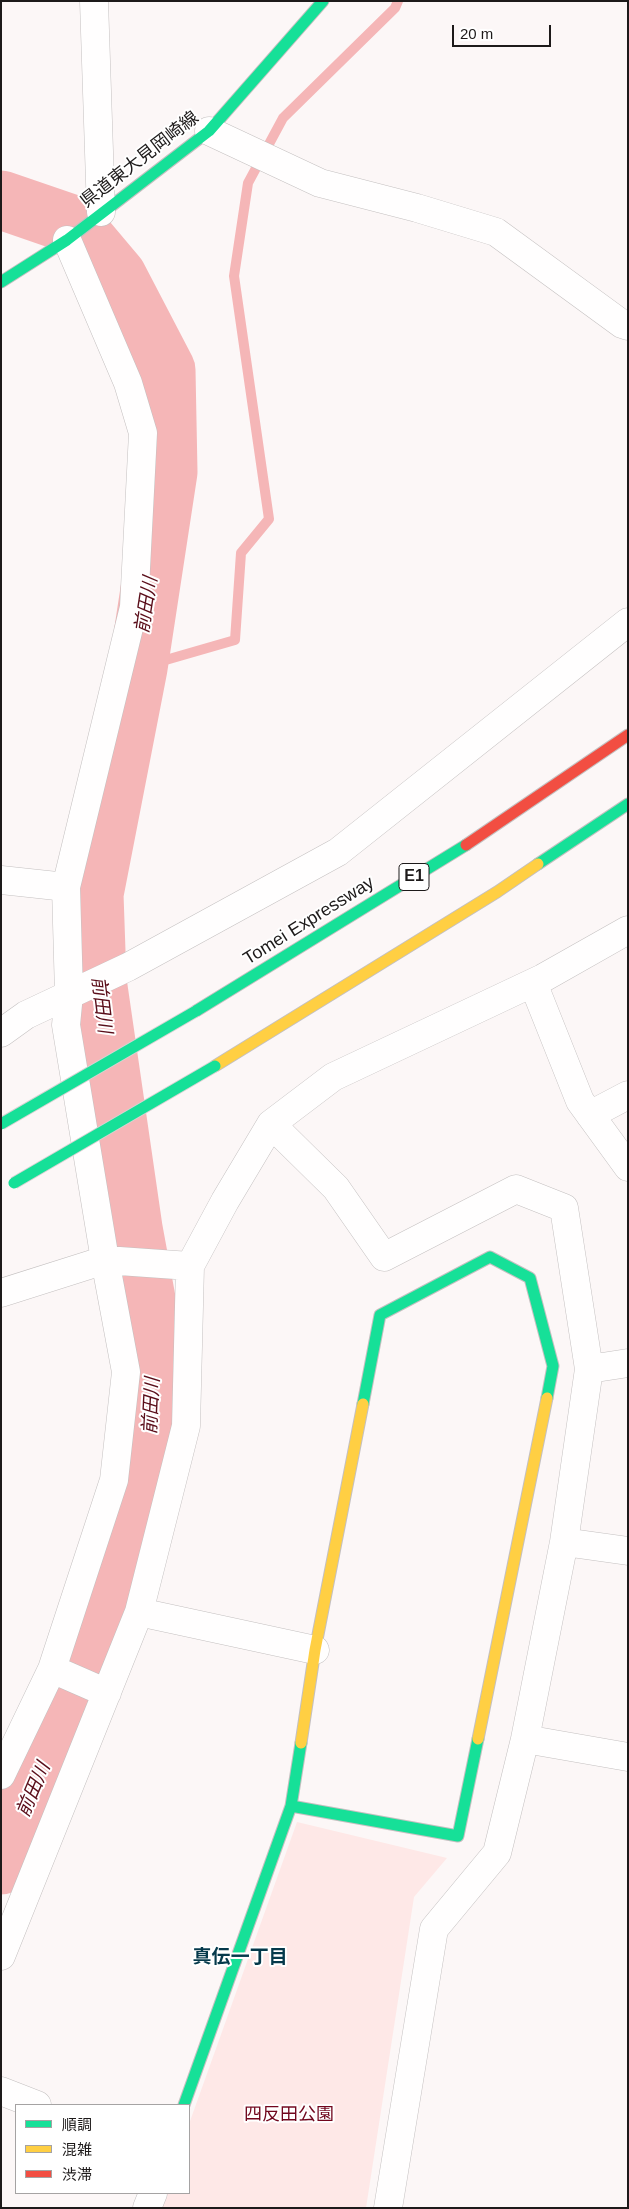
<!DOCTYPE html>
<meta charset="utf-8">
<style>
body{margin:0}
#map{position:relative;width:629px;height:2209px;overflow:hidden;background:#fcf7f7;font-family:Helvetica,"Noto Sans JP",sans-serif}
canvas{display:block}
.frame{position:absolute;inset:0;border:2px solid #1d1a1a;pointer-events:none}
.legend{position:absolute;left:15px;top:2104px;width:175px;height:90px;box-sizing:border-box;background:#fff;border:1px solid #a5a3a3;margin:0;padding:6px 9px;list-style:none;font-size:15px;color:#1d1a1a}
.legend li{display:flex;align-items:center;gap:10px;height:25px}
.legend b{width:25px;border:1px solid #a5a3a3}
.scale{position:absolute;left:452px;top:25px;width:99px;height:22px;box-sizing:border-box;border:2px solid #1d1a1a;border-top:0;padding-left:6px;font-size:15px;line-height:18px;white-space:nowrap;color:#1d1a1a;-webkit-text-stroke:4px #fff;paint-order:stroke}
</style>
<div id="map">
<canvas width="629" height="2209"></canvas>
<div class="frame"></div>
<ul class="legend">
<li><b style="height:6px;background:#16e098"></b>順調</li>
<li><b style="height:6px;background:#ffcf43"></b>混雑</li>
<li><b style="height:6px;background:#f24e42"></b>渋滞</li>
</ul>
<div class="scale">20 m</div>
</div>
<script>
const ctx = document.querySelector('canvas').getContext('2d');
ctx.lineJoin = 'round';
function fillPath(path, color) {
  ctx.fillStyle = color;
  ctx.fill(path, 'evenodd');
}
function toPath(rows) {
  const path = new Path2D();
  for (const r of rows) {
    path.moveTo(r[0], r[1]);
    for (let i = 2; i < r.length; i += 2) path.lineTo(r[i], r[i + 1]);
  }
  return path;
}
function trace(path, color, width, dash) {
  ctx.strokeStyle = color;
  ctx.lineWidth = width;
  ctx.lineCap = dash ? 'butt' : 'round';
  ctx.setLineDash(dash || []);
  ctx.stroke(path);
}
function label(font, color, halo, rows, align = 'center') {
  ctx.font = font + ' Helvetica,"Noto Sans JP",sans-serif';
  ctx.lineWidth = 4;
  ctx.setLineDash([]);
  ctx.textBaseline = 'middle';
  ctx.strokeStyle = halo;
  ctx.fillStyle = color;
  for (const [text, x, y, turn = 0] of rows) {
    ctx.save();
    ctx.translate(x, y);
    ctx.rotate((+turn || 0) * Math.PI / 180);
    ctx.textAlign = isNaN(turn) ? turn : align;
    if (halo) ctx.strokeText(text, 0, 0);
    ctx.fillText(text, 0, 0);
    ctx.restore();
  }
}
fillPath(toPath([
 [297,1822,447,1858,414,1897,366,2208,159,2208,164,2193,189,2193,189,2124]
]), '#fee8e7');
trace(toPath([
 [138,668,235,640,241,553,269,519,234,276,248,183,283,118,395,8,398,1]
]), '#f5b6b7', 10);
trace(toPath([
 [1,200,74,225,117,276,166,370,168,472,138,668,94,894,97,980,133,1228,155,1348,147,1474,95,1646,1,1865]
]), '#f5b6b7', 59);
const street = toPath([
 [94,1,101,212],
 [209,131,320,183,417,208,496,232,622,324,628,326],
 [1,880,66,887],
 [533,983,580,1101,628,1167],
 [1,1033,26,1015,128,967,338,852,628,622],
 [590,1115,628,1095],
 [271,1124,336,1188,384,1257,516,1189,564,1208,589,1369,564,1542,525,1739,497,1853,434,1929,388,2208],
 [1,1293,105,1260,190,1266],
 [589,1369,628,1363],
 [564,1542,628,1551],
 [139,1612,315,1650],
 [52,1669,107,1693],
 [525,1739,628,1757],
 [1,1775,52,1669,114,1480,126,1372,105,1260,66,1025,69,994,66,887,134,607,143,433,128,383,67,240],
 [1,1956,139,1612,186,1426,190,1266,225,1201,271,1124,333,1077,543,978,628,930],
 [1,2091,37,2105],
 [147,2208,153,2193]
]);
const fast = toPath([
 [1,282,67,240,209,131,323,1],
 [538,864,628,804],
 [196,1011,466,845],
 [363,1404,380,1315,490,1257,530,1278,553,1366,547,1398],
 [291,1806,458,1836,478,1739],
 [184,2105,291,1806,301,1743]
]);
const slow = toPath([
 [215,1066,497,892,538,864],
 [478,1739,547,1398],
 [301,1743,315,1650,363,1404]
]);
const jam = toPath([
 [466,845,628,735]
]);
trace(street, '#c4c0c0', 29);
trace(fast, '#c4c0c0', 13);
trace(slow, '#c4c0c0', 13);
trace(jam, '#c4c0c0', 13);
trace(street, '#fffefe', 28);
trace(fast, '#16e098', 11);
trace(slow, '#ffcf43', 11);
trace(jam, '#f24e42', 11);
const fastBridge = toPath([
 [1,1124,196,1011],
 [14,1183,215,1066]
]);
trace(fastBridge, '#d6d2d2', 13, []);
trace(fastBridge, '#16e098', 11);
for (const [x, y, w] of [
 [414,877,30]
]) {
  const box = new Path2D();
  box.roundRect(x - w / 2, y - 13.5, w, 27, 4);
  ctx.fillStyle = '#fff';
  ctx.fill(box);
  trace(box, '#1d1a1a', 1);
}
label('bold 16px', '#1d1a1a', null, [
 ["E1",414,877]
]);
label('18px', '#1d1a1a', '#fff', [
 ["県道東大見岡崎線",140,160,-38],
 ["Tomei Expressway",309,921,-32]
]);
label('18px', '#71061d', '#fff', [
 ["四反田公園",289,2115]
]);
label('italic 19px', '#5a0d19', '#fff', [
 ["前田川",147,605,-81],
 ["前田川",101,1005,83],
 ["前田川",152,1406,-87],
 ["前田川",34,1790,-67]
]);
label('bold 19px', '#05394b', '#fff', [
 ["真伝一丁目",240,1958]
]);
</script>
